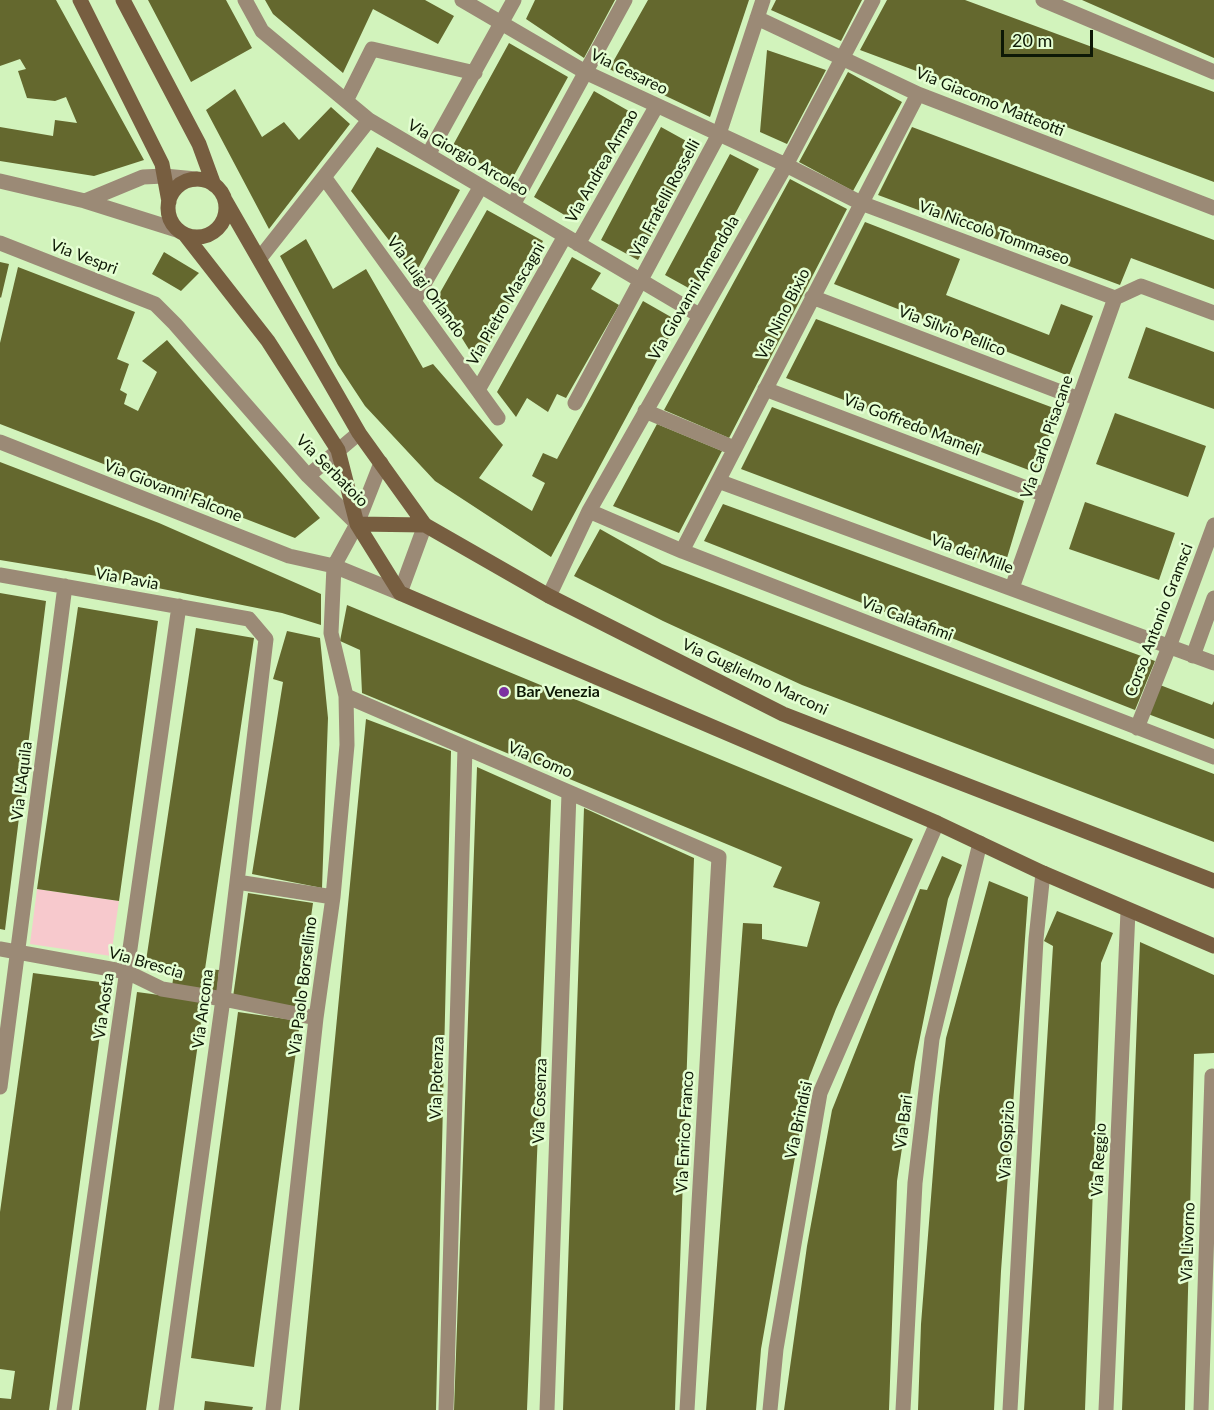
<!DOCTYPE html>
<meta charset="utf-8">
<style>
body{margin:0}
#map{position:relative;width:1214px;height:1410px;overflow:hidden;background:#d2f3bc;font-family:Lato,sans-serif}
canvas{display:block}
.scale{position:absolute;left:1001px;top:30px;width:92px;height:27px;box-sizing:border-box;border:3px solid #0e1906;border-top:0;padding-left:8px;font-size:18px;line-height:21px;white-space:nowrap;color:#0e1906;-webkit-text-stroke:4px #e4fed2;paint-order:stroke}
</style>
<div id="map">
<canvas width="1214" height="1410"></canvas>
<div class="scale">20 m</div>
</div>
<script>
const ctx = document.querySelector('canvas').getContext('2d');
ctx.lineJoin = 'round';
function fillPath(path, color) {
  ctx.fillStyle = color;
  ctx.fill(path, 'evenodd');
}
function toPath(rows) {
  const path = new Path2D();
  for (const r of rows) {
    if (r.length === 3) {
      path.moveTo(r[0] + r[2], r[1]);
      path.arc(r[0], r[1], r[2], 0, 2 * Math.PI);
      continue;
    }
    path.moveTo(r[0], r[1]);
    for (let i = 2; i < r.length; i += 2) path.lineTo(r[i], r[i + 1]);
  }
  return path;
}
function trace(path, color, width, dash) {
  ctx.strokeStyle = color;
  ctx.lineWidth = width;
  ctx.lineCap = dash ? 'butt' : 'round';
  ctx.setLineDash(dash || []);
  ctx.stroke(path);
}
function label(font, color, halo, rows, align = 'center') {
  ctx.font = font + ' Lato,sans-serif';
  ctx.lineWidth = 5;
  ctx.setLineDash([]);
  ctx.textBaseline = 'middle';
  ctx.strokeStyle = halo;
  ctx.fillStyle = color;
  for (const [text, x, y, turn = 0] of rows) {
    ctx.save();
    ctx.translate(x, y);
    ctx.rotate((+turn || 0) * Math.PI / 180);
    ctx.textAlign = isNaN(turn) ? turn : align;
    if (halo) ctx.strokeText(text, 0, 0);
    ctx.fillText(text, 0, 0);
    ctx.restore();
  }
}
fillPath(toPath([
 [37,889,119,901,111,956,30,944]
]), '#f7c9cd');
fillPath(toPath([
 [0,0,56,0,144,160,94,176,0,161,0,127,53,136,55,120,77,123,66,97,55,101,27,98,18,71,26,69,20,59,0,66],
 [148,0,226,0,252,48,191,82],
 [265,0,425,0,454,16,438,44,373,9,343,73,273,14],
 [535,0,615,0,584,58,526,19],
 [648,0,749,0,710,117,609,69],
 [776,0,862,0,841,41,771,10],
 [887,0,965,0,1214,92,1214,182,860,50],
 [1082,0,1214,0,1214,58],
 [509,43,568,77,511,181,452,147],
 [767,50,826,70,787,144,760,132],
 [848,72,902,102,853,191,799,162],
 [235,89,262,137,284,122,299,140,331,107,350,124,269,229,206,110],
 [594,91,634,114,573,220,534,197],
 [661,127,699,148,638,260,601,240],
 [912,127,1214,240,1214,289,1131,258,1120,285,878,195],
 [377,147,460,190,415,274,351,191],
 [730,154,759,169,694,291,665,275],
 [790,179,847,209,729,438,664,410],
 [487,210,543,241,478,364,437,298],
 [865,222,960,259,946,295,1049,335,1061,304,1093,316,1069,376,834,284],
 [306,239,333,289,366,269,423,368,433,364,503,445,479,478,532,511,545,483,532,476,543,453,557,459,643,301,678,321,551,557,435,481,365,406,338,365,280,256],
 [164,252,199,273,181,291,152,274],
 [572,257,601,273,591,289,619,305,566,398,557,394,548,412,527,398,516,417,497,392],
 [0,262,9,264,1,298,0,297],
 [18,267,135,312,117,359,129,364,120,390,127,394,124,404,138,411,157,372,142,361,167,340,320,518,295,538,0,424,0,343],
 [816,319,1059,410,1034,472,786,378],
 [1146,327,1214,352,1214,409,1128,378],
 [772,407,1024,501,1004,568,741,469],
 [1115,413,1206,446,1188,497,1096,464],
 [657,424,722,451,679,533,613,506],
 [0,462,159,523,321,594,321,625,282,613,103,577,0,560],
 [1085,502,1175,533,1159,580,1069,549],
 [723,504,1155,661,1135,710,704,541],
 [600,529,662,564,1214,774,1214,842,802,685,663,621,574,576],
 [0,593,46,601,5,930,0,929],
 [347,605,913,839,836,1009,809,1078,761,1349,756,1410,706,1410,743,923,762,924,762,939,807,947,820,902,773,887,782,867,362,693,360,650,340,641],
 [78,607,158,621,119,901,37,889],
 [196,628,254,638,205,969,219,970,217,991,172,986,175,967,146,961],
 [287,631,320,638,328,718,322,888,252,874,283,682,273,679],
 [1160,685,1212,705,1214,701,1214,739,1148,714],
 [366,719,451,751,436,1410,299,1410],
 [477,767,551,800,527,1410,454,1410],
 [584,808,694,858,675,1410,563,1410],
 [942,856,962,865,948,899,915,1062,897,1181,889,1410,784,1410,807,1246,832,1110,920,889,927,890],
 [989,881,1028,897,1001,1271,994,1410,918,1410,921,1324,939,1096,946,1038],
 [248,893,313,903,298,1007,233,997],
 [1057,911,1113,933,1101,963,1085,1410,1024,1410,1053,946,1044,941],
 [1140,942,1214,975,1214,1053,1194,1054,1185,1410,1122,1410],
 [33,973,107,983,49,1410,0,1410,0,1398,11,1399,15,1371,0,1369,0,1212],
 [137,992,204,1001,146,1410,79,1410],
 [238,1012,300,1021,254,1367,191,1358],
 [205,1401,253,1407,252,1410,204,1410]
]), '#64682e');
trace(toPath([
 [245,0,262,31,369,120,699,315],
 [462,0,587,73,786,165,861,203,1115,298],
 [1043,0,1214,72],
 [757,18,918,94,1214,208],
 [346,101,372,49,475,73],
 [428,155,514,0],
 [324,177,498,418],
 [0,181,85,201,177,230],
 [85,201,143,177,164,176,196,179],
 [513,205,625,0],
 [0,243,155,304,175,324,308,476,357,524],
 [578,244,656,107],
 [260,258,369,120],
 [812,297,1079,399],
 [1115,298,1141,286,1214,313],
 [414,301,481,186],
 [765,389,1045,495],
 [478,390,565,236],
 [575,403,719,134,763,0],
 [645,411,734,448],
 [0,442,289,556,334,566,400,593,425,525],
 [308,476,359,433],
 [718,481,1214,663],
 [589,511,682,551,1214,757],
 [682,551,918,94],
 [0,575,249,619,266,639,223,999,166,1410],
 [1012,588,1115,298],
 [549,596,589,511,786,165,873,0],
 [1193,656,1214,598],
 [346,696,719,857,687,1410],
 [1137,728,1169,647,1214,525],
 [237,882,333,897],
 [0,949,127,972,162,989,223,999,316,1018],
 [0,1087,65,586],
 [64,1410,179,606],
 [273,1410,316,1018,333,897,347,745,346,696,331,633,334,566,357,524,381,463],
 [446,1410,465,748],
 [547,1410,569,793],
 [770,1410,776,1349,820,1093,937,823],
 [903,1410,915,1183,932,1039,980,843],
 [1010,1410,1036,939,1043,873],
 [1106,1410,1128,911],
 [1201,1410,1212,1076]
]), '#9b8a76', 15);
trace(toPath([
 [80,0,162,164,169,202],
 [123,0,199,144,214,185],
 [197,208,29],
 [225,200,359,433,425,525],
 [186,236,268,341,338,450,357,524,400,593,937,823,1043,873,1214,946],
 [357,524,425,525,549,596,783,714,1214,881]
]), '#775e40', 15);
for (const [x, y, r, color] of [
 [504,692,6,"#7c30a1"]
]) {
  const dot = new Path2D();
  dot.arc(x, y, r, 0, 2 * Math.PI);
  ctx.fillStyle = color;
  ctx.fill(dot);
  trace(dot, '#e4fed2', 2);
}
label('16px', '#0e1906', '#e4fed2', [
 ["Via Cesareo",629,72,26],
 ["Via Giacomo Matteotti",990,102,22],
 ["Via Giorgio Arcoleo",468,158,30],
 ["Via Andrea Armao",602,166,-60],
 ["Via Fratelli Rosselli",665,198,-62],
 ["Via Niccolò Tommaseo",994,233,20],
 ["Via Vespri",84,257,21],
 ["Via Luigi Orlando",426,287,54],
 ["Via Giovanni Amendola",694,288,-60],
 ["Via Pietro Mascagni",506,304,-60],
 ["Via Nino Bixio",783,314,-63],
 ["Via Silvio Pellico",952,331,21],
 ["Via Goffredo Mameli",912,425,21],
 ["Via Carlo Pisacane",1047,437,-71],
 ["Via Serbatoio",332,471,45],
 ["Via Giovanni Falcone",173,491,21],
 ["Via dei Mille",972,554,20],
 ["Via Pavia",127,579,10],
 ["Via Calatafimi",907,619,21],
 ["Corso Antonio Gramsci",1159,620,-69],
 ["Via Guglielmo Marconi",755,677,25],
 ["Via Como",540,760,23],
 ["Via L'Aquila",22,781,-83],
 ["Via Brescia",146,963,16],
 ["Via Paolo Borsellino",303,986,-83],
 ["Via Aosta",104,1006,-82],
 ["Via Ancona",203,1009,-83],
 ["Via Potenza",437,1078,-88],
 ["Via Cosenza",540,1101,-88],
 ["Via Brindisi",799,1120,-78],
 ["Via Bari",904,1122,-83],
 ["Via Enrico Franco",685,1132,-87],
 ["Via Ospizio",1007,1140,-87],
 ["Via Reggio",1099,1160,-87],
 ["Via Livorno",1188,1242,-88]
]);
label('bold 16px', '#0e1906', '#e4fed2', [
 ["Bar Venezia",516,692]
], 'left');
</script>
